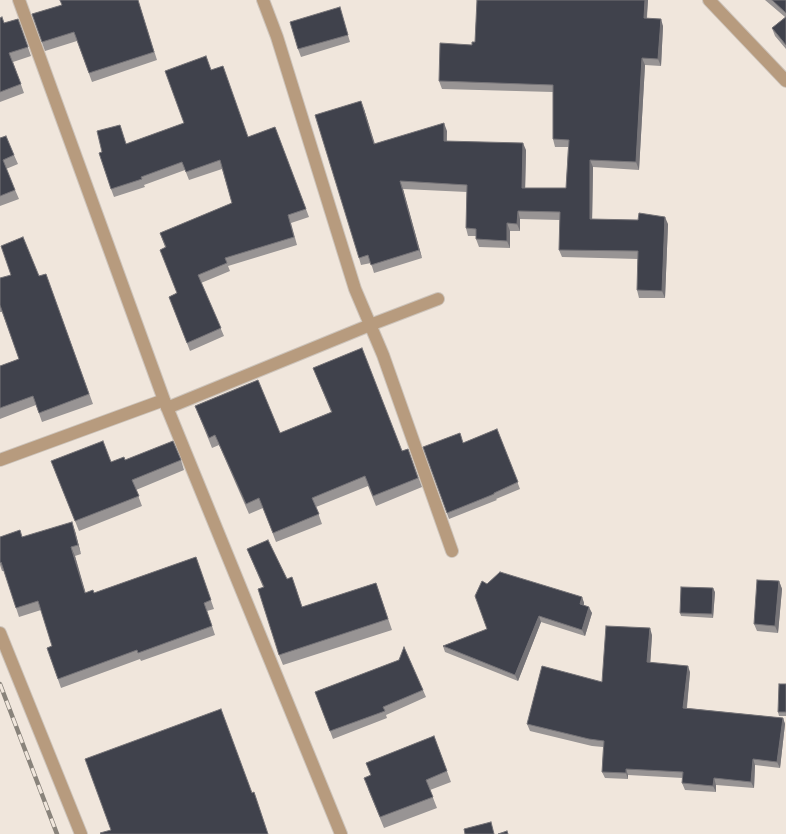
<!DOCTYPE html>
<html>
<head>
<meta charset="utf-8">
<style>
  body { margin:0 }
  canvas { display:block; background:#f0e6dc }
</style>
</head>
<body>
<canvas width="786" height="834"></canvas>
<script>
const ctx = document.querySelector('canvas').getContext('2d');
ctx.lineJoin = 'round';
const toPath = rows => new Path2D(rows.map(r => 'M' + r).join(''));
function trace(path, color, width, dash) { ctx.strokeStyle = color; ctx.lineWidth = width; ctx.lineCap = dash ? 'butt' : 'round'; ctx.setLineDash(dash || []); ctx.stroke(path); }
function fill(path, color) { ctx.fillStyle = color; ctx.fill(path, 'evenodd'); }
const minor = toPath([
  [263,0,277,37,355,289,383,355,452,551],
  [709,0,786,81],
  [164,400,341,834],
  [167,408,370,325,438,299],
  [0,460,164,400,19,0],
  [0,633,81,834]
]);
trace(minor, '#cdc4bb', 14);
trace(minor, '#b79b7e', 12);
const rail = toPath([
  [0,684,57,834]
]);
trace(rail, '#89837b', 4.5);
trace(rail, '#f0e6dc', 3, [9]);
fill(toPath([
  [60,0,138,0,157,60,92,82,77,41,45,51,32,14,62,5],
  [477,0,648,0,647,18,663,26,661,66,645,65,639,170,593,167,592,219,668,224,665,298,639,298,637,290,638,259,562,257,559,250,560,220,520,219,520,231,510,231,510,248,479,247,476,239,476,236,468,236,466,228,467,192,403,189,422,258,374,273,371,263,361,265,359,258,364,109,375,144,447,131,447,141,526,150,525,188,566,188,568,147,555,147,553,139,553,92,442,89,439,81,472,45,475,42],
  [765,0,786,0,786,49,775,36,772,28,785,17],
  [342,15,350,42,301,57,298,49],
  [0,18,4,23,18,19,31,56,13,62,24,93,0,102],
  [211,70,248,137,275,127,309,217,291,223,297,245,228,266,230,271,201,283,224,336,190,351,169,297,177,293,165,247,160,233,232,203,222,169,189,180,185,170,144,185,145,187,114,197,111,189,102,152,120,125,126,144,184,123],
  [0,138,14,155,18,164,6,169,19,199,0,206],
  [46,274,93,404,42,422,36,405,0,419,0,366,19,359,2,312,0,312,0,278,39,276],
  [313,368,402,451,408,449,422,487,376,506,368,486,316,507,322,524,276,542,263,508,249,514,219,445,212,448,195,406,280,433,331,412],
  [497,429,520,489,496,499,497,500,449,519,423,447,463,443],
  [125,460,181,460,184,470,136,490,142,506,79,531,55,471],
  [75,531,81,554,75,556,85,593,94,593,196,557,214,609,207,611,215,635,141,661,140,659,61,688,47,648,52,646,41,610,19,617,4,571,2,571,0,565,0,537,22,537],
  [247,549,287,579,296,588,302,607,376,583,392,630,283,665,279,655,263,587],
  [779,581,782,589,778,633,757,631,754,624],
  [487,584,582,597,584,603,584,605,592,613,585,636,541,622,518,681,445,652,443,646,487,629],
  [715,592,713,618,681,616,680,613],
  [652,635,650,662,690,672,687,708,783,718,785,724,780,768,755,765,754,788,716,785,716,792,685,790,682,783,683,778,628,775,628,779,605,778,602,772,603,747,592,746,530,731,527,724,602,682],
  [399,660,423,690,426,697,386,715,387,718,333,739,315,692],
  [786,684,786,716,779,716,778,712],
  [434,736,451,782,430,790,437,808,384,828,368,789,371,775,366,763]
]), '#989494');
fill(toPath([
  [645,0,648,0,646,25,644,18],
  [661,19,663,26,661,66,658,59],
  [642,58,645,65,639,170,636,162],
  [361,101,364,109,377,152,374,144],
  [444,123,447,131,446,149,444,141],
  [523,143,526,150,525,195,522,188],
  [590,160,593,167,592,227,590,219],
  [400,181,403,189,422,258,419,250],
  [518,211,520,219,520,231,517,224],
  [665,217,668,224,665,298,662,291],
  [507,223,510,231,510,248,507,241],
  [72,522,75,531,81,554,78,545],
  [71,547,75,556,88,601,85,593],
  [779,581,782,589,778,633,775,626],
  [713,588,715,592,713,618,712,614],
  [582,597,584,603,582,610,580,604],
  [589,607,592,613,585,636,582,630],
  [539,616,541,622,518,681,515,675],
  [650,628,652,635,650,668,647,662],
  [688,666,690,672,686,714,683,708],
  [783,718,785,724,780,768,777,762],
  [753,759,755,765,754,788,751,782],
  [626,769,628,775,628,779,626,773],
  [714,778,716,785,716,792,713,786]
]), '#757377');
const building = toPath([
  [60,0,138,0,154,52,89,73,74,32,42,42,32,14,62,5,60,0],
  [477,0,645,0,644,18,661,19,658,59,642,58,636,162,590,160,590,219,638,220,639,213,665,217,662,291,637,290,638,251,559,250,560,212,518,211,517,224,507,223,507,241,476,239,476,229,466,228,467,185,400,181,419,250,371,265,368,255,359,258,315,115,361,101,374,144,444,123,444,141,523,143,522,188,566,188,569,140,553,139,553,85,439,81,440,43,472,45,472,42,475,42,477,0],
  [772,0,786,0,786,13,772,0],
  [340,7,348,35,298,49,290,22,340,7],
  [2,17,4,23,18,19,28,47,9,53,21,84,0,92,0,18,2,17],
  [786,17,786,45,772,28,786,17],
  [206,56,211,70,223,66,248,137,275,127,306,209,288,215,294,237,225,258,227,263,198,275,221,328,187,343,169,297,177,293,160,250,166,247,160,233,232,203,220,160,186,172,182,162,141,177,142,179,111,189,99,153,102,152,97,131,120,125,126,144,184,123,165,71,206,56],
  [6,136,14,155,3,160,15,190,0,196,0,138,6,136],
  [23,237,39,276,46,274,89,394,39,413,33,396,0,408,0,366,19,359,0,305,0,278,11,275,1,246,23,237],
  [362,348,402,451,408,449,418,478,373,496,365,476,312,498,319,514,273,533,259,498,246,504,215,435,209,438,195,406,258,380,280,433,332,412,313,368,362,348],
  [497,429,518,482,494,493,494,494,447,513,423,447,460,433,463,443,497,429],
  [103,441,111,462,124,457,125,460,173,441,181,460,132,480,139,496,75,521,51,461,103,441],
  [72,522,78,545,71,547,85,593,93,590,94,593,196,557,211,600,204,603,212,626,138,653,137,650,58,679,47,648,52,646,38,601,16,608,1,562,0,563,0,537,20,530,22,537,72,522],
  [268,540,287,579,292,577,302,607,376,583,388,619,279,655,258,589,264,587,247,549,268,540],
  [500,572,582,597,580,604,589,607,582,630,539,616,515,675,443,646,487,629,475,596,482,581,487,584,500,572],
  [757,580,779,581,775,626,754,624,757,580],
  [681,587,713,588,712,614,680,613,681,587],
  [606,626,650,628,647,662,688,666,683,708,783,718,777,762,753,759,751,782,714,778,713,786,682,783,683,772,626,769,626,773,602,772,604,741,589,739,527,724,542,666,602,682,606,626],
  [404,647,423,690,383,707,385,711,330,731,315,692,399,660,404,647],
  [779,684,786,684,786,712,778,712,779,684],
  [221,709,252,793,254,792,268,834,101,834,100,833,111,830,85,759,221,709],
  [434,736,447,771,426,780,433,797,380,817,364,778,371,775,366,763,434,736],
  [491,822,494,834,465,834,464,829,491,822],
  [507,831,508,834,498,834,507,831]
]);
fill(building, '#40424c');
trace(building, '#757377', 1);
</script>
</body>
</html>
